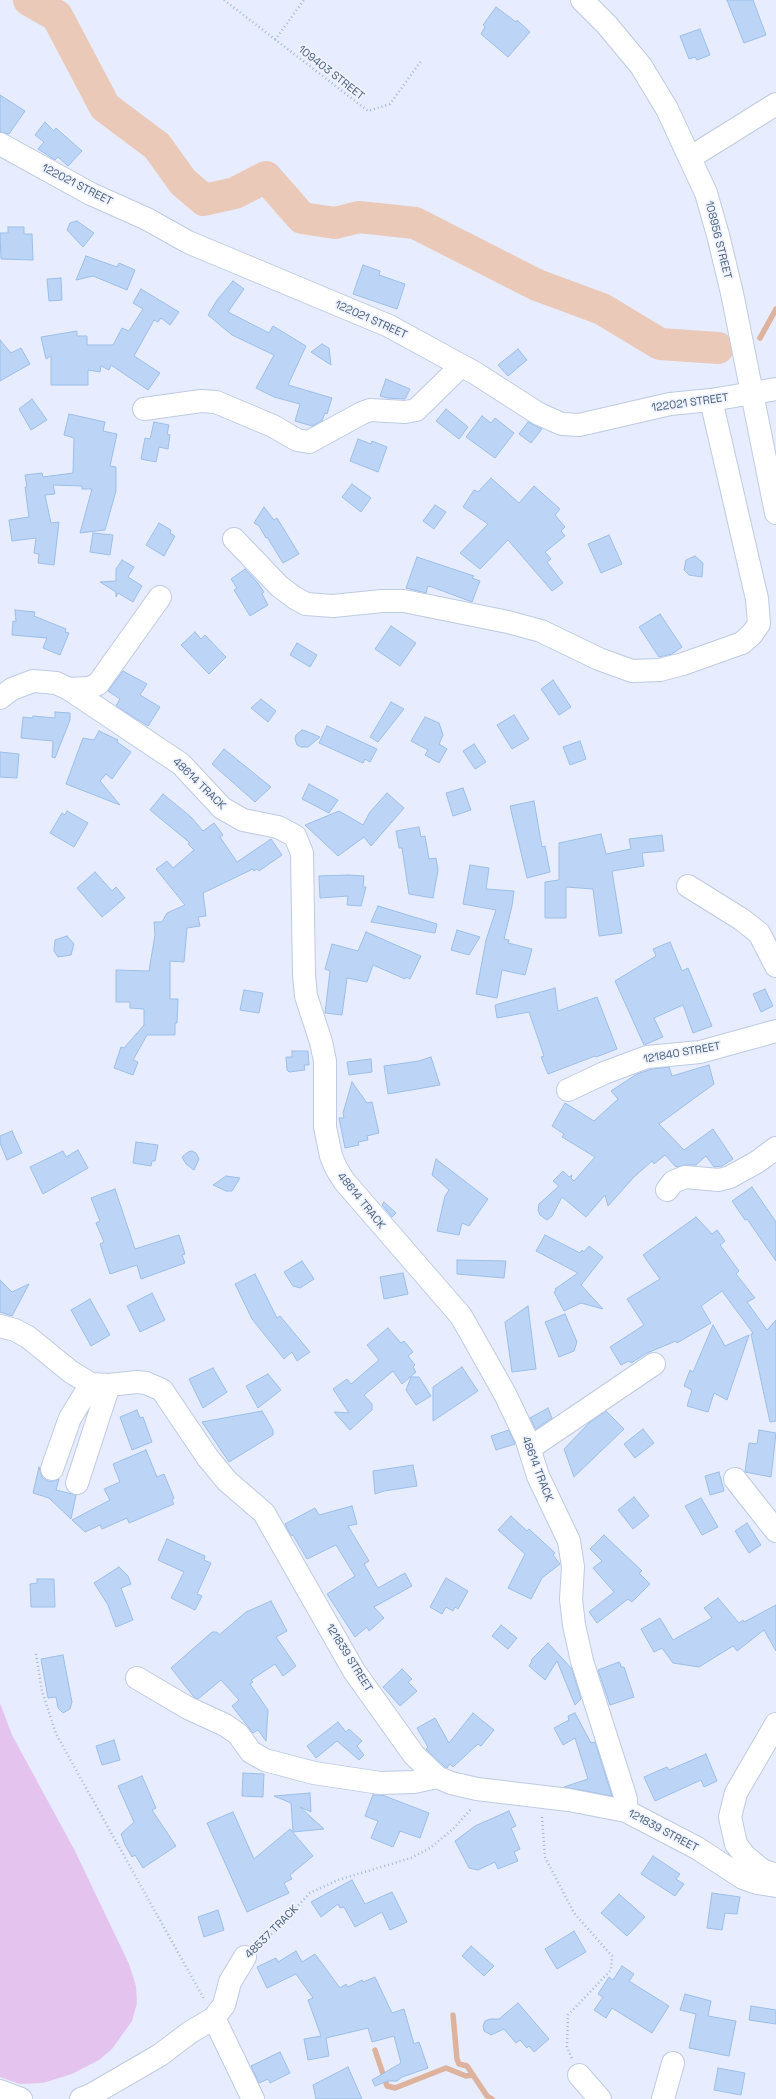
<!DOCTYPE html>
<html>
<head>
<meta charset="utf-8">
<style>
  body { margin:0 }
  canvas { display:block; background:#e7ecfe }
</style>
</head>
<body>
<canvas width="776" height="2099"></canvas>
<script>
const ctx = document.querySelector('canvas').getContext('2d');
ctx.lineJoin = 'round';
function fill(path, color) { ctx.fillStyle = color; ctx.fill(path, 'evenodd'); }
const toPath = rows => new Path2D(rows.map(r => 'M' + r).join(''));
function trace(path, color, width, dash) { ctx.strokeStyle = color; ctx.lineWidth = width; ctx.lineCap = dash ? 'butt' : 'round'; ctx.setLineDash(dash || []); ctx.stroke(path); }
function label(font, color, halo, rows, align = 'center') {
  ctx.font = font + ' "Space Grotesk",sans-serif'; ctx.lineWidth = 3.5; ctx.setLineDash([]); ctx.textBaseline = 'middle'; ctx.strokeStyle = halo; ctx.fillStyle = color; for (const [text, x, y, turn = 0] of rows) {
    ctx.save(); ctx.translate(x, y); ctx.rotate((+turn || 0) * Math.PI / 180); ctx.textAlign = isNaN(turn) ? turn : align; if (halo) ctx.strokeText(text, 0, 0); ctx.fillText(text, 0, 0); ctx.restore();
  }
}
fill(toPath([
  [0,1703,12,1735,75,1851,129,1964,136,1986,137,2003,132,2021,112,2049,99,2060,72,2074,43,2083,20,2084,0,2077]
]), '#e4c4ee');
trace(toPath([
  [760,338,776,309],
  [453,2015,457,2059,459,2064,467,2066,487,2096,492,2099],
  [375,2050,387,2086,395,2088,446,2068,466,2076,473,2075]
]), '#ddb39e', 5.5);
trace(toPath([
  [29,0,57,16,105,107,157,146,183,182,204,200,235,193,266,177,302,218,335,223,359,217,415,223,537,285,602,309,660,344,718,348]
]), '#eac9b9', 32);
const building = toPath([
  [727,0,753,0,766,35,744,43,727,0],
  [496,7,516,22,517,20,530,32,508,57,481,34,485,27,483,25,496,7],
  [700,29,710,55,697,60,695,57,689,59,680,36,700,29],
  [0,95,25,111,9,134,0,132,0,95],
  [45,122,54,131,56,128,82,151,68,166,58,157,55,160,38,149,44,142,35,135,45,122],
  [77,221,94,233,83,247,67,230,70,223,77,221],
  [8,227,24,227,24,234,32,234,33,260,1,259,0,233,8,233,8,227],
  [86,256,117,267,119,263,135,270,127,290,93,276,76,280,86,256],
  [363,265,380,271,379,275,405,284,397,309,353,294,363,265],
  [61,278,62,300,49,301,47,279,61,278],
  [233,281,244,289,228,312,269,333,273,326,306,346,288,385,332,398,327,414,325,413,322,421,312,426,295,421,300,404,274,397,256,388,274,355,232,335,208,315,217,300,233,281],
  [141,289,179,312,170,325,161,318,158,322,154,320,134,356,160,373,148,390,111,365,109,370,101,366,100,372,88,370,88,385,51,385,51,356,46,359,41,337,77,331,77,336,87,336,87,345,113,345,122,328,129,331,143,309,133,303,141,289],
  [0,340,11,353,21,348,30,364,0,381,0,340],
  [322,344,329,348,331,365,311,352,322,344],
  [518,349,527,360,508,376,498,365,518,349],
  [386,379,410,389,405,399,387,398,380,396,386,379],
  [32,399,47,420,31,430,19,409,32,399],
  [446,409,468,427,459,439,436,421,446,409],
  [69,414,105,422,103,431,117,434,110,466,116,467,116,491,105,530,80,533,92,489,82,489,82,486,53,485,55,494,45,495,51,523,59,522,54,565,38,563,39,554,34,553,36,538,12,541,9,520,29,517,25,487,27,487,25,475,42,473,43,477,73,473,74,438,64,435,69,414],
  [482,416,491,423,495,418,514,433,495,458,466,437,482,416],
  [154,422,169,425,167,434,170,435,168,449,159,447,156,462,141,459,145,438,150,439,154,422],
  [528,422,542,429,531,443,519,434,528,422],
  [358,439,371,444,372,441,387,447,378,472,350,461,358,439],
  [491,478,519,503,534,486,560,509,555,515,565,527,561,531,565,536,545,552,551,559,547,562,563,583,552,591,508,540,480,569,460,553,488,524,463,507,474,490,478,492,491,478],
  [352,484,371,498,361,512,342,497,352,484],
  [435,505,446,512,434,529,423,521,435,505],
  [264,507,274,520,277,518,299,554,283,563,267,537,266,538,259,526,254,523,264,507],
  [159,523,171,530,170,533,175,536,164,556,146,545,159,523],
  [93,533,113,535,110,555,90,552,93,533],
  [609,535,622,564,601,573,588,544,609,535],
  [695,556,703,563,702,577,689,575,684,570,686,560,695,556],
  [417,557,474,576,472,578,480,581,472,602,432,587,428,586,426,593,406,588,417,557],
  [122,560,134,567,128,577,142,586,133,602,118,593,116,597,116,592,100,582,116,581,116,569,122,560],
  [245,569,257,582,264,592,262,594,268,605,250,616,234,590,237,588,231,579,245,569],
  [15,610,35,612,34,616,66,629,65,632,69,633,60,655,43,648,47,638,12,635,13,621,16,622,15,610],
  [660,614,682,647,672,654,659,657,639,627,660,614],
  [391,626,416,643,400,666,375,649,391,626],
  [195,632,201,639,205,635,226,657,209,674,181,645,195,632],
  [297,643,317,655,310,667,290,655,297,643],
  [123,671,147,684,140,695,160,707,148,726,116,706,120,699,108,691,123,671],
  [553,680,571,707,559,715,541,689,553,680],
  [261,699,276,711,268,722,251,708,261,699],
  [391,702,404,709,378,742,370,737,391,702],
  [55,712,70,713,70,720,55,758,52,757,53,741,21,738,23,717,32,718,33,716,55,718,55,712],
  [514,715,529,739,512,749,497,725,514,715],
  [425,717,439,723,443,735,439,744,447,749,439,763,425,755,428,750,411,741,425,717],
  [327,726,377,749,370,762,365,759,363,763,319,743,327,726],
  [302,730,306,731,320,737,308,747,301,747,297,745,295,739,296,735,302,730],
  [99,731,118,740,117,742,131,752,112,779,106,774,100,781,120,805,66,784,83,738,94,740,99,731],
  [580,741,586,759,570,765,563,747,580,741],
  [474,744,486,762,475,769,463,751,474,744],
  [224,749,271,787,255,802,212,764,224,749],
  [0,752,19,754,17,778,0,777,0,752],
  [309,784,338,800,329,813,302,799,309,784],
  [463,788,471,810,453,816,446,793,463,788],
  [387,793,404,808,371,846,364,837,338,856,305,825,339,811,363,825,370,812,387,793],
  [163,794,191,817,203,831,214,823,223,835,220,837,237,862,271,839,282,855,259,871,257,869,254,871,253,869,203,893,206,916,198,917,200,926,187,928,184,962,170,961,170,999,178,999,177,1023,175,1023,175,1035,147,1035,133,1060,138,1062,133,1075,114,1068,121,1047,124,1048,144,1025,144,1009,130,1008,130,1002,116,1002,116,970,149,971,155,935,154,922,162,922,167,913,185,905,156,869,167,861,173,868,194,850,188,844,190,843,150,810,163,794],
  [534,801,542,847,545,846,550,872,527,878,510,806,534,801],
  [67,811,88,823,74,847,50,833,62,813,65,815,67,811],
  [419,827,421,837,425,836,429,859,436,858,438,870,433,898,409,894,402,848,399,848,396,831,419,827],
  [601,834,606,854,631,849,629,839,662,835,664,851,642,853,644,866,612,871,622,933,599,936,593,889,566,887,566,918,545,918,545,882,559,880,559,843,601,834],
  [470,865,489,868,486,889,514,891,512,906,504,939,509,940,508,943,532,949,525,975,502,970,497,998,476,994,486,940,496,910,463,904,470,865],
  [95,872,112,891,116,887,125,898,102,917,77,888,95,872],
  [348,875,364,876,363,887,366,887,361,906,347,905,348,896,320,898,319,876,348,875],
  [378,906,437,924,435,933,371,922,378,906],
  [457,930,480,937,469,955,451,950,457,930],
  [366,932,421,956,410,979,406,977,405,979,373,965,367,982,347,978,342,1015,325,1013,330,971,325,969,332,944,358,951,366,932],
  [67,936,74,944,71,955,58,957,54,951,55,940,67,936],
  [670,942,682,971,688,968,712,1026,693,1033,683,1005,654,1018,663,1037,644,1045,615,981,656,956,653,949,670,942],
  [555,988,558,1011,597,997,617,1049,596,1057,595,1056,548,1074,541,1057,544,1056,529,1012,497,1018,495,1005,555,988],
  [765,989,773,1006,761,1012,753,994,765,989],
  [244,990,263,993,259,1013,240,1010,244,990],
  [292,1051,308,1051,309,1065,304,1065,305,1070,289,1072,287,1070,286,1057,292,1057,292,1051],
  [431,1057,440,1085,388,1094,384,1066,419,1061,431,1057],
  [371,1059,372,1072,349,1075,347,1062,371,1059],
  [709,1065,714,1084,659,1124,684,1150,713,1129,733,1159,722,1166,714,1167,706,1156,696,1165,686,1165,676,1167,665,1155,654,1164,652,1161,634,1177,608,1206,605,1195,586,1217,562,1197,552,1216,547,1220,540,1215,538,1210,539,1204,559,1186,553,1181,563,1171,569,1177,572,1175,571,1178,574,1181,595,1157,562,1137,564,1134,552,1126,565,1103,594,1121,618,1099,611,1091,637,1074,652,1069,669,1067,672,1076,709,1065],
  [352,1082,367,1103,372,1102,379,1133,367,1136,368,1140,358,1142,359,1145,345,1148,339,1118,344,1118,343,1113,352,1082],
  [12,1131,22,1153,7,1160,0,1143,0,1136,12,1131],
  [136,1142,158,1145,155,1161,152,1161,151,1166,133,1163,136,1142],
  [78,1150,88,1168,43,1194,30,1167,63,1151,66,1157,78,1150],
  [192,1151,196,1153,199,1159,194,1170,186,1164,182,1157,188,1152,192,1151],
  [436,1159,488,1199,469,1226,462,1223,459,1235,437,1231,445,1196,449,1190,432,1175,436,1159],
  [226,1176,240,1178,232,1191,226,1191,213,1185,226,1176],
  [752,1187,776,1222,776,1261,747,1219,745,1220,732,1201,752,1187],
  [115,1189,135,1249,179,1235,185,1254,182,1255,185,1263,141,1279,137,1265,110,1274,100,1244,104,1242,96,1223,100,1221,91,1198,115,1189],
  [384,1202,396,1213,392,1217,382,1205,384,1202],
  [696,1217,712,1234,717,1230,725,1241,720,1245,739,1271,736,1274,755,1298,747,1302,767,1330,776,1320,776,1421,770,1422,751,1334,753,1333,722,1291,701,1306,711,1323,677,1343,676,1341,647,1353,631,1363,629,1361,621,1365,610,1347,644,1325,627,1299,660,1279,643,1255,696,1217],
  [545,1235,580,1253,582,1250,584,1252,589,1246,603,1257,581,1285,603,1309,581,1303,564,1311,554,1292,556,1291,555,1289,578,1273,536,1251,545,1235],
  [457,1260,506,1261,504,1278,457,1274,457,1260],
  [302,1261,314,1279,300,1288,293,1286,284,1272,302,1261],
  [403,1273,408,1294,384,1299,380,1277,403,1273],
  [255,1274,277,1318,280,1316,310,1352,297,1361,292,1352,284,1359,252,1319,235,1284,255,1274],
  [0,1280,12,1292,29,1284,12,1316,0,1312,0,1280],
  [152,1293,165,1320,140,1332,127,1306,152,1293],
  [90,1299,110,1335,91,1346,71,1310,90,1299],
  [528,1306,536,1369,512,1372,505,1322,528,1306],
  [565,1314,577,1342,574,1351,559,1357,545,1322,565,1314],
  [713,1325,725,1346,749,1335,727,1400,714,1393,708,1412,687,1406,692,1390,684,1386,690,1370,693,1372,713,1325],
  [388,1328,401,1343,404,1341,413,1352,408,1356,415,1365,413,1367,416,1372,402,1384,393,1371,364,1395,372,1404,372,1410,350,1430,334,1412,349,1413,333,1389,347,1379,351,1384,379,1360,367,1345,388,1328],
  [462,1367,478,1391,433,1421,433,1387,462,1367],
  [213,1368,227,1392,203,1408,189,1379,213,1368],
  [268,1374,281,1390,258,1408,246,1386,268,1374],
  [411,1377,419,1377,431,1396,416,1405,406,1390,411,1377],
  [548,1408,552,1418,536,1429,530,1418,548,1408],
  [137,1410,140,1418,143,1417,152,1442,132,1450,120,1417,137,1410],
  [262,1411,273,1430,273,1435,229,1462,202,1422,262,1411],
  [606,1411,624,1429,574,1477,564,1449,589,1423,606,1411],
  [643,1429,654,1443,635,1458,624,1444,643,1429],
  [509,1430,515,1444,496,1450,491,1436,509,1430],
  [759,1430,776,1433,771,1477,745,1472,749,1443,757,1444,759,1430],
  [146,1450,157,1477,164,1474,174,1498,172,1500,174,1504,129,1523,127,1518,102,1529,100,1525,85,1532,72,1520,110,1500,104,1489,120,1482,113,1464,146,1450],
  [413,1465,417,1486,384,1491,375,1494,373,1471,413,1465],
  [39,1467,42,1477,47,1481,54,1481,59,1479,56,1490,76,1495,71,1519,49,1498,33,1493,39,1467],
  [719,1472,724,1491,710,1495,705,1476,719,1472],
  [634,1497,649,1516,633,1529,618,1510,634,1497],
  [701,1498,718,1527,702,1535,685,1506,701,1498],
  [352,1506,357,1524,348,1526,369,1561,364,1564,378,1588,405,1573,412,1586,374,1607,384,1618,369,1631,367,1627,355,1637,327,1594,355,1576,336,1545,307,1559,293,1535,291,1536,285,1524,315,1508,319,1515,352,1506],
  [511,1516,527,1531,529,1529,555,1553,553,1555,560,1564,542,1578,531,1599,508,1588,525,1554,498,1530,511,1516],
  [747,1523,761,1545,749,1553,735,1531,747,1523],
  [604,1535,642,1571,639,1573,650,1584,632,1602,628,1599,597,1623,589,1612,614,1592,593,1568,602,1561,590,1549,604,1535],
  [167,1539,205,1556,204,1560,211,1563,197,1594,202,1596,195,1610,171,1598,184,1572,158,1560,167,1539],
  [119,1567,128,1576,131,1584,121,1588,133,1620,116,1627,108,1605,94,1583,119,1567],
  [446,1578,468,1591,458,1609,455,1607,453,1611,446,1607,442,1614,430,1607,446,1578],
  [37,1579,54,1579,55,1607,31,1607,30,1584,37,1583,37,1579],
  [718,1598,739,1623,743,1620,744,1622,776,1605,776,1651,764,1630,737,1651,733,1646,699,1667,673,1663,662,1648,654,1652,641,1629,660,1618,673,1640,712,1618,704,1608,718,1598],
  [271,1601,287,1631,276,1637,296,1666,283,1676,275,1664,251,1680,253,1682,250,1684,268,1710,266,1741,258,1730,253,1733,232,1706,239,1700,221,1680,198,1699,194,1697,171,1668,212,1632,217,1632,219,1635,246,1612,271,1601],
  [501,1625,517,1638,508,1649,492,1636,501,1625],
  [548,1643,572,1669,581,1699,575,1705,557,1661,545,1680,529,1666,532,1661,531,1660,548,1643],
  [63,1655,72,1702,70,1709,63,1713,58,1708,56,1697,48,1698,41,1659,63,1655],
  [619,1662,618,1663,620,1663,621,1667,624,1667,634,1697,610,1705,598,1670,619,1662],
  [402,1669,412,1679,408,1682,417,1691,400,1706,383,1687,402,1669],
  [473,1713,494,1730,481,1746,478,1744,453,1767,450,1764,447,1768,444,1766,426,1749,428,1747,417,1728,435,1718,449,1743,473,1713],
  [575,1713,591,1743,595,1742,612,1796,564,1787,588,1779,575,1738,563,1745,554,1728,569,1720,568,1716,575,1713],
  [338,1722,346,1732,349,1729,362,1741,357,1746,364,1755,359,1760,337,1741,316,1758,307,1746,338,1722],
  [114,1740,120,1760,102,1765,96,1746,114,1740],
  [706,1754,717,1781,704,1787,701,1780,655,1801,644,1777,667,1767,669,1770,706,1754],
  [243,1773,264,1774,263,1797,242,1796,243,1773],
  [142,1776,156,1808,152,1810,176,1846,143,1868,135,1855,132,1857,125,1845,121,1834,134,1822,118,1786,142,1776],
  [310,1793,311,1812,300,1807,324,1829,293,1832,291,1803,274,1796,310,1793],
  [373,1795,382,1795,429,1813,420,1838,400,1831,393,1847,371,1838,378,1821,365,1816,373,1795],
  [509,1811,516,1826,511,1828,520,1849,514,1852,518,1861,498,1869,495,1862,478,1870,469,1868,455,1841,475,1826,509,1811],
  [233,1812,254,1859,290,1829,313,1856,290,1875,292,1879,284,1883,289,1893,247,1912,207,1823,233,1812],
  [653,1856,680,1874,676,1879,684,1884,675,1896,641,1874,653,1856],
  [352,1880,365,1904,392,1892,407,1922,390,1930,382,1912,355,1927,344,1907,340,1908,338,1904,321,1917,311,1902,352,1880],
  [712,1893,740,1897,737,1914,725,1913,722,1930,707,1928,712,1893],
  [619,1894,645,1917,627,1936,601,1913,619,1894],
  [218,1910,224,1930,204,1937,198,1917,218,1910],
  [574,1931,586,1952,557,1969,545,1949,574,1931],
  [471,1946,494,1966,484,1976,462,1956,471,1946],
  [296,1951,302,1962,315,1954,340,1988,346,1984,348,1987,362,1980,363,1982,375,1977,392,2013,404,2009,414,2044,419,2042,428,2068,402,2077,397,2081,388,2081,375,2086,372,2080,401,2063,394,2036,372,2042,368,2028,326,2038,329,2056,308,2060,304,2039,321,2036,308,2000,313,1998,296,1974,267,1988,257,1967,276,1958,278,1962,296,1951],
  [622,1966,634,1974,629,1981,669,2006,652,2033,612,2008,606,2018,594,2010,603,1997,598,1994,609,1977,613,1980,622,1966],
  [685,1994,711,2001,708,2016,736,2021,729,2056,689,2048,696,2014,680,2010,685,1994],
  [518,2003,549,2039,534,2052,529,2046,527,2048,520,2040,516,2043,504,2029,491,2035,484,2031,483,2026,485,2021,490,2019,499,2019,518,2003],
  [751,2006,776,2010,776,2024,749,2020,751,2006],
  [280,2052,290,2073,270,2083,268,2079,259,2083,251,2066,280,2052],
  [348,2067,362,2099,316,2099,313,2085,348,2067],
  [718,2068,745,2073,741,2095,714,2090,718,2068]
]);
fill(building, '#bcd5f6');
trace(building, '#9bbeea', 1);
const minor = toPath([
  [582,0,607,25,641,66,667,109,706,193,718,235,732,293,776,513],
  [0,144,91,194,147,219,188,242,389,326,475,373,539,414,562,424,579,425,670,404,711,400,776,389],
  [691,157,776,104],
  [144,409,201,401,216,402,273,426,297,440,309,442,362,413,370,410,405,412,416,410,461,366],
  [234,539,279,586,295,598,306,604,333,606,382,601,404,601,508,622,541,631,599,659,632,671,660,670,683,664,742,643,752,634,759,624,757,599,711,400],
  [69,689,89,688,98,684,160,597],
  [0,698,12,689,33,681,56,683,69,689,181,764,222,808,243,820,278,827,295,836,302,853,304,975,306,996,321,1042,325,1061,325,1127,331,1156,336,1168,344,1181,461,1316,505,1394,526,1438,538,1476,569,1541,573,1567,571,1599,574,1625,582,1661,626,1799,626,1811],
  [688,886,741,919,759,933,776,966],
  [568,1090,604,1073,647,1057,700,1052,776,1031],
  [667,1190,673,1182,685,1177,719,1180,730,1177,757,1162,776,1148],
  [0,1326,15,1330,28,1337,71,1372,91,1384,109,1385,137,1382,146,1383,162,1390,208,1458,227,1481,264,1513,354,1671,414,1755,437,1777,451,1783,477,1789,569,1800,626,1811,697,1848,743,1878,757,1883,776,1886],
  [530,1448,654,1364],
  [52,1469,70,1418,91,1384],
  [735,1479,776,1531],
  [77,1483,109,1385],
  [137,1678,188,1708,225,1725,238,1734,251,1752,265,1760,314,1773,380,1783,414,1782,437,1777],
  [776,1724,736,1793,730,1817,736,1844,745,1856,762,1870,776,1875],
  [214,2018,253,2099],
  [579,2075,600,2099],
  [0,2091,21,2099],
  [81,2099,91,2095,160,2055,189,2033,214,2018,224,2005,230,1982,245,1957],
  [663,2099,673,2063]
]);
trace(minor, '#becbe2', 24);
trace(toPath([
  [224,0,368,111,390,104,421,61],
  [275,40,304,0],
  [36,1654,42,1691,56,1734,204,1999],
  [542,1817,545,1857,574,1913,612,1956,611,1970,568,2015,567,2047,572,2059],
  [260,1946,310,1893,338,1880,411,1858,430,1848,453,1829,472,1808]
]), '#9fb9dc', 2.5, [1, 3]);
trace(minor, '#fff', 22);
label('11px', '#48607b', '#f0f3ff', [
  ["109403 STREET",331,73,38],
  ["122021 STREET",77,185,27],
  ["108956 STREET",718,240,76],
  ["122021 STREET",371,320,24],
  ["122021 STREET",690,403,-8],
  ["48614 TRACK",199,784,44],
  ["121840 STREET",682,1053,-10],
  ["48614 TRACK",361,1201,51],
  ["48614 TRACK",537,1469,69],
  ["121839 STREET",349,1658,58],
  ["121839 STREET",663,1831,28],
  ["48537 TRACK",272,1932,-45]
]);
</script>
</body>
</html>
